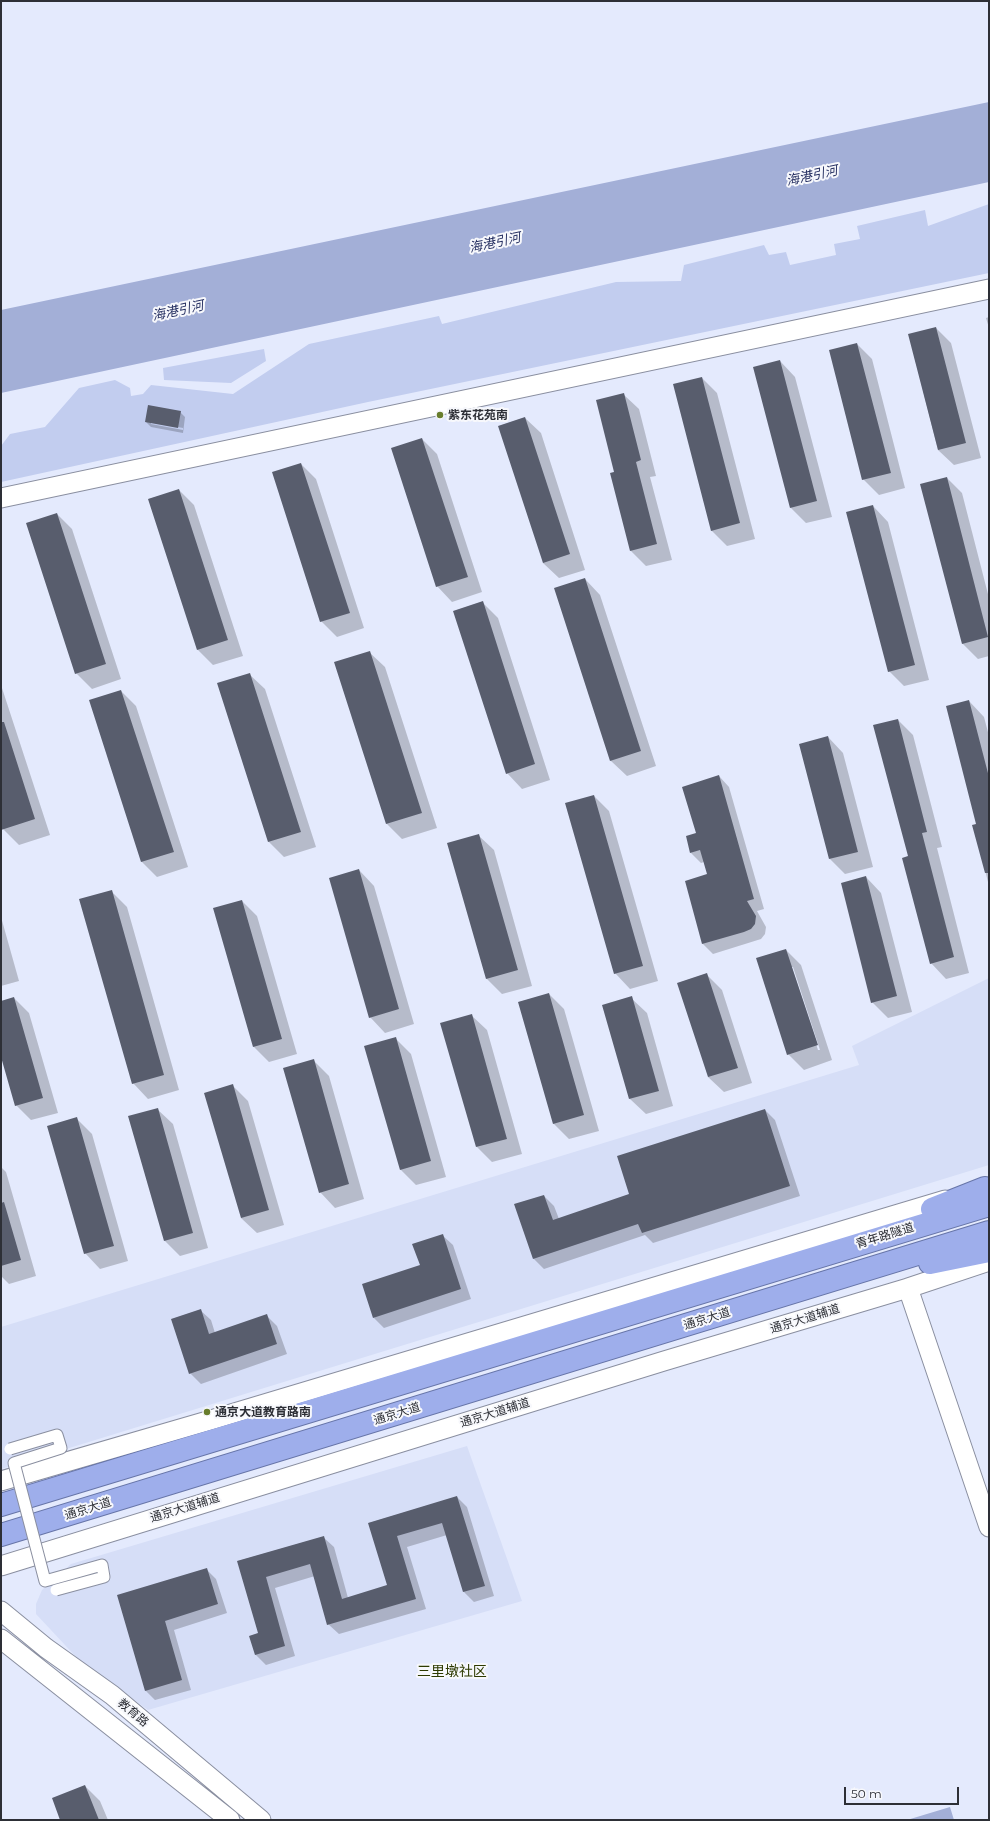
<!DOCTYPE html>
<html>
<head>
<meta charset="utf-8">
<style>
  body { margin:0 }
  #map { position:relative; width:990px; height:1821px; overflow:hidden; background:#e4eafd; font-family:Montserrat,sans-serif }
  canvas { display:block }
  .frame { position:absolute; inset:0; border:2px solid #2d2f36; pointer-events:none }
  .scale { position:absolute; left:844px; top:1787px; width:115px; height:18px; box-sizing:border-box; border:2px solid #2d2f36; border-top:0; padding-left:5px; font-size:12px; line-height:14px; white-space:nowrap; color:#2d2f36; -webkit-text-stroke:3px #f7f8fc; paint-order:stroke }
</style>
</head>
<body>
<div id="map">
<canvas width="990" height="1821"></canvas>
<div class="frame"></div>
<div class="scale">50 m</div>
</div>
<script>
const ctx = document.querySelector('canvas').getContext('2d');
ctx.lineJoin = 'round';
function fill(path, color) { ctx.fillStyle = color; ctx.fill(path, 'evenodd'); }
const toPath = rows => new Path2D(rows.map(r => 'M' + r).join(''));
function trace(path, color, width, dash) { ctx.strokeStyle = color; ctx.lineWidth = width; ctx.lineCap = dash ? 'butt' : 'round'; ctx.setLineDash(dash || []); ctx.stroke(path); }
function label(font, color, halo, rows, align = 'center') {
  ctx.font = font + ' Montserrat,"Noto Sans SC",sans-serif'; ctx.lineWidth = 4; ctx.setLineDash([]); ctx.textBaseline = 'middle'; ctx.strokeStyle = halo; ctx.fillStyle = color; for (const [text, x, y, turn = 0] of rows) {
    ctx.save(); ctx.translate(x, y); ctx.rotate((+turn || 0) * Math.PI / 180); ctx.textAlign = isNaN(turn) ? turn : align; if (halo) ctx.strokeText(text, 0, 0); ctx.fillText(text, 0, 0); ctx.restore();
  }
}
fill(toPath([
  [989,978,989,1165,1,1469,1,1327,859,1065,852,1046],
  [467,1446,522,1601,148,1710,79,1660,36,1614,36,1604,42,1590,71,1564]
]), '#d6def7');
fill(toPath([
  [989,204,989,273,368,402,1,482,1,446,10,434,45,427,79,388,115,380,130,388,131,396,143,394,151,385,233,394,309,344,439,316,442,324,616,282,681,281,684,265,764,245,769,255,786,252,790,265,836,255,834,244,860,239,857,226,925,210,928,226],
  [264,349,266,361,231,383,164,380,163,368]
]), '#c2cdef');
fill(toPath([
  [989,102,989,182,1,393,1,310],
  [950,1807,954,1820,907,1820]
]), '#a3afd7');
fill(toPath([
  [989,317,989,328,986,318],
  [936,328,951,343,981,458,954,465,938,450,909,335],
  [857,344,872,359,905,488,879,495,863,479],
  [780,361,795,377,832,517,806,523,791,508,754,368],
  [702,378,717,393,755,539,727,546,711,530],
  [623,394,639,409,656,476,650,477,672,560,646,566,631,551,611,473,616,472],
  [180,412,185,417,183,433,151,427,146,422],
  [151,422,183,428,183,430,151,424],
  [525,418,541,433,585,570,559,578,543,563],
  [422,439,437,454,482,592,452,602,437,586],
  [301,464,316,479,364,628,337,637,321,621],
  [947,478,962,493,989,598,989,656,978,659,963,644],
  [179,490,194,505,243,656,213,665,198,650,149,499],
  [873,506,888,522,929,680,904,686,889,671],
  [57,514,72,529,121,679,92,689,76,673],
  [585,579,600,595,656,766,627,776,611,761,556,589],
  [482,602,498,618,550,780,522,789,507,773],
  [369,652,385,667,437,828,402,839,387,824,335,663],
  [249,674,265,689,316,847,284,857,269,842,218,684],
  [1,685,50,835,19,845,3,829,1,822],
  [121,691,136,706,188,867,157,877,142,862],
  [969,701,984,717,989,736,989,886,974,826,977,825],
  [898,720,913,735,942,847,937,848,969,973,946,979,931,963,909,857],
  [828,737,843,753,873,867,845,874,830,859,801,745],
  [719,776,729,787,764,909,757,911,766,927,765,934,761,939,713,954,703,944,708,874,704,862,701,863,691,853],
  [594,796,609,811,658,981,630,989,615,973],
  [478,835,494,850,532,986,502,994,487,979,448,844],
  [359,870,374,886,414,1024,385,1033,370,1017],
  [866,877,881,893,912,1012,888,1018,872,1002],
  [111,891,127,907,179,1090,148,1099,133,1083],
  [242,901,257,916,297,1054,269,1062,254,1047],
  [1,917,19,981,1,986],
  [786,950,801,965,832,1060,804,1070,788,1054],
  [791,967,793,967,820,1050,818,1050],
  [706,974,722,990,752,1083,724,1092,708,1077],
  [549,994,564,1009,599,1131,569,1139,554,1124,519,1002],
  [14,998,29,1013,58,1113,31,1120,16,1105,1,1053,1,1002],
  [631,998,647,1013,673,1106,646,1114,630,1099],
  [471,1015,487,1030,522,1154,492,1162,477,1147,441,1024],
  [395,1038,411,1054,446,1177,416,1185,401,1170],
  [313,1060,329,1076,364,1199,335,1208,320,1192],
  [233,1086,248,1101,284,1225,257,1233,241,1218],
  [157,1109,173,1124,208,1248,180,1256,165,1241],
  [765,1110,775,1120,800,1196,653,1243,645,1235,544,1269,534,1259,544,1196,554,1206,559,1219,630,1195],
  [76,1118,92,1134,128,1261,100,1269,85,1253],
  [1,1167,6,1172,36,1276,9,1284,1,1276],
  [442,1235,453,1245,471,1299,384,1328,374,1318,421,1265],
  [200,1310,211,1320,215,1333,267,1316,277,1326,287,1354,201,1384,190,1373],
  [457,1497,467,1507,494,1596,474,1602,464,1592,447,1535,407,1547,426,1609,339,1634,328,1624,315,1576,275,1588,295,1656,266,1665,255,1654,259,1634,238,1561,323,1537,334,1547,348,1598,388,1586,369,1523],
  [206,1569,216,1579,227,1613,174,1630,191,1690,155,1700,146,1691,118,1596],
  [85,1786,100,1801,108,1820,61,1820]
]), '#0003');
fill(toPath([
  [936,327,966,443,938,450,908,334],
  [857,343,891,473,862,480,829,350],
  [780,360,817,501,790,508,753,367],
  [702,377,740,523,711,531,673,384],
  [624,393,641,460,636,462,657,544,630,551,610,473,614,472,596,400],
  [148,405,181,411,178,428,145,422],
  [525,417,570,554,543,563,498,426],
  [422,438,468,577,436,587,391,448],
  [301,463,350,613,320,622,272,472],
  [947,477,988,637,962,644,920,484],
  [179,489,228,640,197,650,148,499],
  [873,505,915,665,888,672,846,512],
  [57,513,106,664,75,674,26,523],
  [585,578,641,751,610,761,554,588],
  [483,601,535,764,506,774,453,611],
  [370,651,422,813,386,824,334,662],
  [250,673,301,832,268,842,217,683],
  [121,690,174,852,141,862,89,700],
  [969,700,989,777,989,873,985,873,972,825,976,824,946,706],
  [898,719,927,832,922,833,954,957,930,964,902,858,908,856,873,725],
  [1,722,4,722,35,819,1,830],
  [828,736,858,852,829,859,799,744],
  [719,775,754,899,747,901,756,916,755,924,751,929,744,932,702,944,685,881,707,874,700,850,690,853,686,836,696,833,682,787],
  [594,795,643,966,614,974,565,803],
  [479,834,518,970,486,979,447,843],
  [359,869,399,1009,369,1018,329,878],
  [866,876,897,996,871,1003,841,883],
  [112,890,164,1075,132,1084,79,899],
  [242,900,282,1039,253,1047,213,908],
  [786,949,818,1045,787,1055,756,958],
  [707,973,738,1068,708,1077,677,983],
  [549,993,584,1115,553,1124,518,1002],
  [632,996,659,1091,629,1099,602,1005],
  [14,997,43,1098,15,1106,1,1057,1,1001],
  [472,1014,507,1139,476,1147,440,1023],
  [396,1037,431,1161,400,1170,364,1046],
  [314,1059,349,1184,319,1193,283,1068],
  [233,1084,269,1210,241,1218,204,1093],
  [158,1108,193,1233,164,1241,128,1116],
  [765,1109,790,1186,642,1233,638,1224,533,1259,514,1204,544,1195,553,1220,629,1194,617,1156],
  [77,1117,114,1246,84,1254,47,1126],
  [4,1202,21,1260,1,1266,1,1203],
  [443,1234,461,1289,373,1318,362,1284,420,1265,412,1244],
  [201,1309,209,1334,267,1314,277,1344,189,1374,171,1319],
  [457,1496,485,1586,463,1592,442,1523,397,1536,416,1599,327,1625,310,1564,266,1577,285,1646,255,1655,249,1636,258,1633,237,1561,324,1536,342,1599,387,1585,368,1523],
  [207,1568,218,1604,165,1621,182,1680,145,1691,117,1595],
  [85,1785,99,1820,60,1820,52,1798]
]), '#585d6d');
const tertiary = toPath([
  [1,498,989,289],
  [908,1288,989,1527],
  [1,1481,214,1419,945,1200],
  [1,1566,664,1361,908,1288,989,1261],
  [1,1611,46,1648,112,1695,261,1820],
  [1,1639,230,1820]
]);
const trunk = toPath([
  [932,1209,985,1188],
  [930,1263,989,1251],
  [1,1505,989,1205],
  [1,1535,989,1232]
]);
trace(tertiary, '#8a8fa0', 21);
trace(trunk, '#6775a8', 24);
trace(tertiary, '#fff', 19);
trace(trunk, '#9eaeeb', 22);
const pedestrianBridge = toPath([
  [10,1449,57,1435,61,1448,14,1463,45,1581,102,1565,104,1577,56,1590]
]);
trace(pedestrianBridge, '#8a8fa0', 13, []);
trace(pedestrianBridge, '#fff', 11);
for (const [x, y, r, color] of [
  [440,415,4,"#687d2d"],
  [207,1412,4,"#687d2d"]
]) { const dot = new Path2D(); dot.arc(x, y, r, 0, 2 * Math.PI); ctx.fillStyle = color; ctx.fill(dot); trace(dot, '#f7f8fc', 1.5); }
label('bold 12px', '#2d2f36', '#f7f8fc', [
  ["紫东花苑南",448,415],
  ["通京大道教育路南",215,1412]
], 'left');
label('12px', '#2d2f36', '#f7f8fc', [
  ["青年路隧道",885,1236,-17],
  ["通京大道",707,1319,-17],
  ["通京大道辅道",805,1319,-17],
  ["通京大道辅道",495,1413,-17],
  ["通京大道",397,1414,-17],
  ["通京大道辅道",185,1508,-17],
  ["通京大道",88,1509,-17],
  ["教育路",133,1713,40]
]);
label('italic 13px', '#252f61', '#f7f8fc', [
  ["海港引河",812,176,-12],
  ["海港引河",495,243,-12],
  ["海港引河",178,311,-12]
]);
label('14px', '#2d3a00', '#f7f8fc', [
  ["三里墩社区",452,1672]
]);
</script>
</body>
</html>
